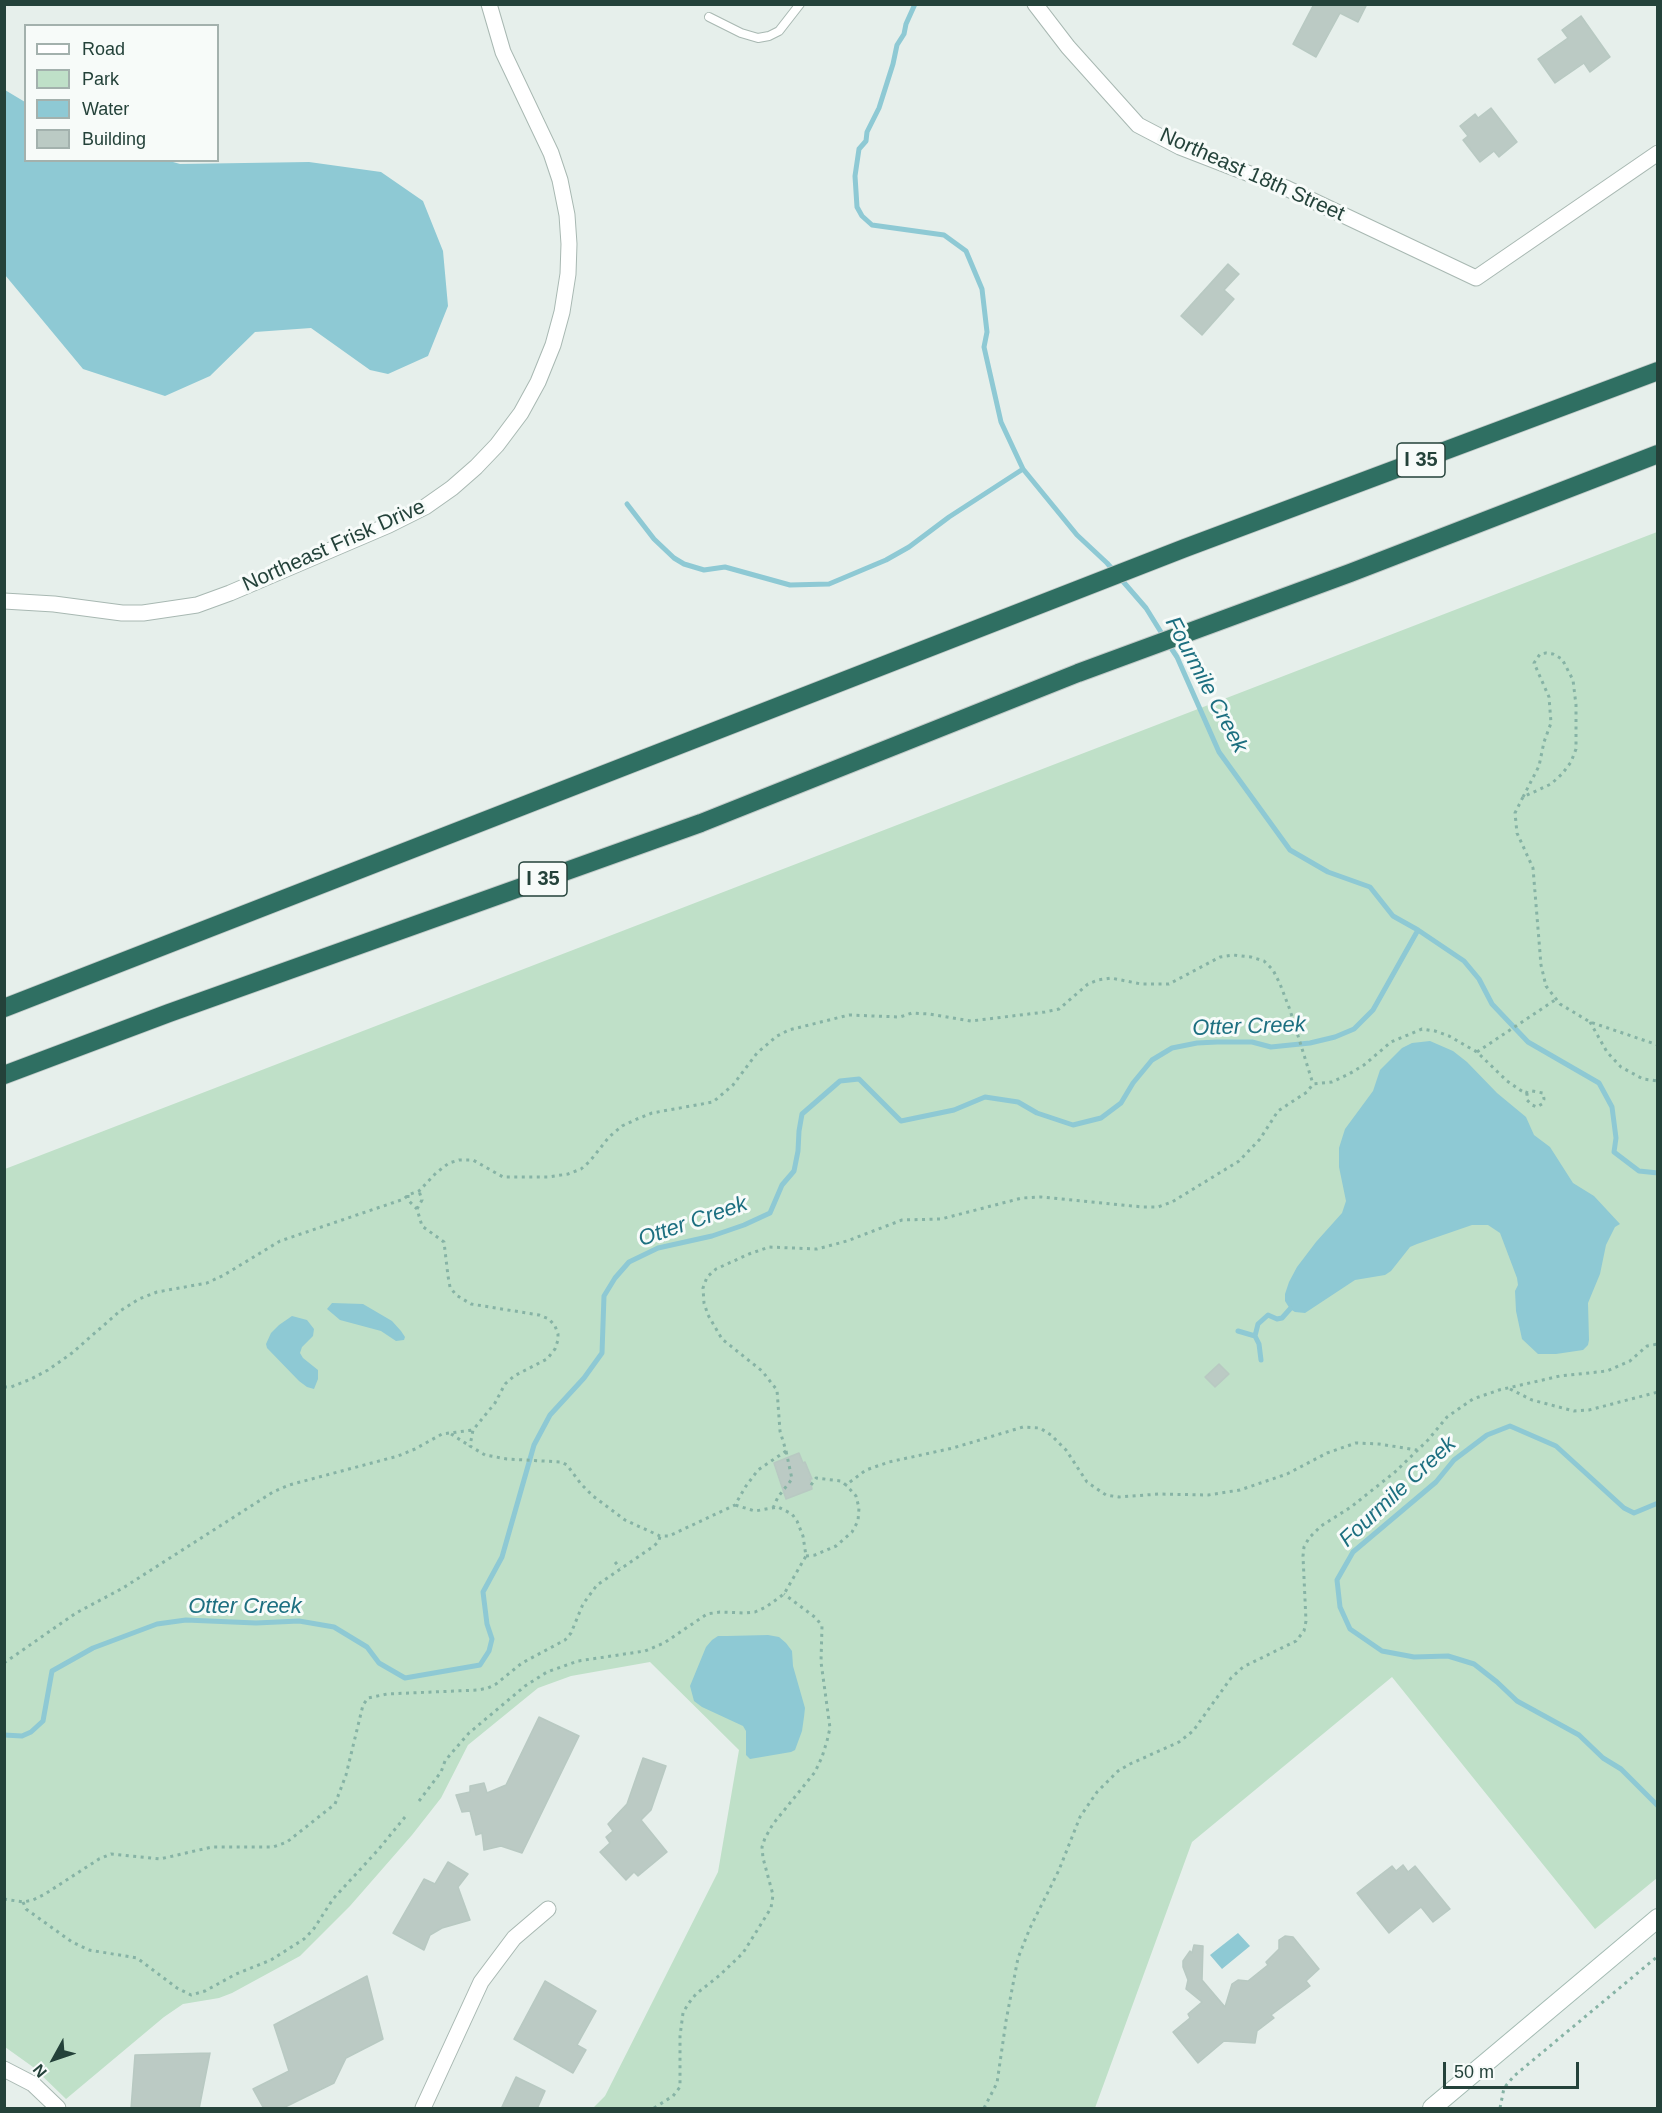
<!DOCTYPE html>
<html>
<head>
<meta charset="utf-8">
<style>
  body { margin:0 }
  #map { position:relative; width:1662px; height:2113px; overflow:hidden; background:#e6efeb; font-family:Arial,sans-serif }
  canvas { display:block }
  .frame { position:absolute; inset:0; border:6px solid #24423a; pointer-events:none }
  .legend { position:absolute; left:24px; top:24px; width:195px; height:138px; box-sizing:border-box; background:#f7fbf9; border:2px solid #a3b1ad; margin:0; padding:8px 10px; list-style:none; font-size:18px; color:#24423a }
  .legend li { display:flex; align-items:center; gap:12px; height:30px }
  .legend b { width:30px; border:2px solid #a3b1ad }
  .north { position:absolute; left:24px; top:2029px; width:60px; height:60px; -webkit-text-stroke:4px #f7fbf9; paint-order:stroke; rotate:230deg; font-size:16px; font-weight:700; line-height:24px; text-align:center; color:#24423a }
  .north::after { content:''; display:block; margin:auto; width:21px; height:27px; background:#24423a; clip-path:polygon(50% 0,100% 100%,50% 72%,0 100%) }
  .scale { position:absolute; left:1443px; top:2062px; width:136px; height:27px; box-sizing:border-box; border:3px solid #24423a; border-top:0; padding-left:8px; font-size:18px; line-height:21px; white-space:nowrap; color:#24423a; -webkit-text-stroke:4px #f7fbf9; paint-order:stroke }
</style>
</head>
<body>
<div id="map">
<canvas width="1662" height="2113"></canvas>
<div class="frame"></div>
<ul class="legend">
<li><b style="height:8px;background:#fff"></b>Road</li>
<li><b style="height:16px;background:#bfe0c8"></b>Park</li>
<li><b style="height:16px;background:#8ec9d4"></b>Water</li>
<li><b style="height:16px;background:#bbcac4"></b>Building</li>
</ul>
<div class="north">N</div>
<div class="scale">50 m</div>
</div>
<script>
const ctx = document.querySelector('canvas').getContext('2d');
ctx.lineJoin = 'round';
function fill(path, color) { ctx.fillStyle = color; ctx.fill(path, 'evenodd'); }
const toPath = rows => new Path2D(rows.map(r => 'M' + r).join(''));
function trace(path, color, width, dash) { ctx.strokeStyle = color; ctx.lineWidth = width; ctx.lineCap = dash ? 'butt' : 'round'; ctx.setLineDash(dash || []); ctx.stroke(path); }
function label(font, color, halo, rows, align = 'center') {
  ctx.font = font + ' Arial,sans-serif'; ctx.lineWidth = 6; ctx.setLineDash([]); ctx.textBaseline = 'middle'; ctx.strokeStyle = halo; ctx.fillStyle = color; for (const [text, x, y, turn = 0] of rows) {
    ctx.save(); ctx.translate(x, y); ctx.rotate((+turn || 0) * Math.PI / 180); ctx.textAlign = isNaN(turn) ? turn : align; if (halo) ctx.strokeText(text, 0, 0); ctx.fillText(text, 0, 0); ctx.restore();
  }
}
fill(toPath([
  [1657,532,1657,1878,1595,1929,1392,1677,1192,1842,1095,2108,593,2108,605,2096,718,1872,739,1750,650,1662,571,1676,538,1688,468,1745,441,1798,412,1835,350,1906,300,1956,232,1993,219,1998,183,2004,164,2017,66,2099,33,2067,5,2047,5,1169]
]), '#bfe0c8');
fill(toPath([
  [5,90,25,102,26,160,166,160,180,164,309,162,381,172,423,201,443,251,448,306,428,356,388,374,370,370,311,328,255,332,210,376,165,396,83,369,5,275],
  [1430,1041,1453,1051,1467,1062,1497,1093,1526,1117,1534,1135,1550,1147,1573,1183,1594,1196,1620,1224,1615,1227,1606,1245,1600,1274,1588,1303,1589,1340,1588,1345,1583,1350,1556,1354,1538,1354,1522,1339,1516,1311,1515,1291,1518,1285,1517,1278,1500,1233,1488,1225,1472,1225,1417,1244,1410,1247,1391,1271,1385,1275,1355,1280,1305,1313,1295,1312,1290,1309,1285,1301,1285,1294,1289,1282,1297,1267,1316,1242,1342,1213,1346,1201,1339,1167,1339,1148,1345,1129,1373,1091,1380,1070,1402,1048,1412,1043],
  [332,1303,363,1304,392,1321,401,1331,405,1337,404,1340,396,1341,381,1331,340,1320,327,1309],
  [292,1316,307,1320,314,1329,313,1336,302,1347,300,1353,303,1358,318,1370,318,1379,314,1389,307,1387,299,1381,267,1348,266,1344,271,1333,279,1325],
  [768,1635,779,1637,786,1643,792,1651,793,1666,805,1708,804,1717,802,1731,795,1750,791,1752,750,1759,746,1755,746,1731,743,1726,702,1707,694,1701,690,1686,706,1647,712,1640,718,1636,727,1636],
  [1238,1933,1250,1946,1222,1969,1210,1955]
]), '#8ec9d4');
trace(toPath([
  [915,4,906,24,904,34,897,45,893,64,879,108,867,132,866,141,859,149,855,176,857,207,862,216,872,225,944,235,966,251,982,289,987,332,984,347,1001,422,1023,469,1077,535,1107,563,1146,608,1164,637],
  [627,504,654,539,674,558,684,564,704,570,725,567,790,585,829,584,886,560,909,547,949,517,1023,469],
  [1169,645,1177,657,1219,752,1290,850,1328,872,1370,887,1393,916,1418,930,1464,961,1479,979,1492,1004,1528,1042,1599,1083,1612,1107,1616,1138,1614,1152,1639,1171,1658,1173],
  [1238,1331,1255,1336],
  [1261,1360,1259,1344,1255,1336,1258,1324,1268,1315,1277,1319,1282,1318,1290,1309],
  [1658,1503,1634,1513,1624,1508,1556,1446,1510,1426,1487,1435,1454,1460,1436,1482,1353,1552,1337,1580,1340,1607,1350,1629,1382,1651,1414,1657,1448,1656,1474,1664,1497,1682,1517,1701,1579,1735,1603,1758,1621,1769,1658,1806],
  [4,1735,22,1736,31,1732,43,1721,52,1671,93,1648,157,1624,186,1620,256,1623,299,1621,334,1627,367,1647,379,1663,405,1678,480,1665,489,1651,492,1639,487,1624,483,1592,502,1557,534,1445,550,1415,584,1378,602,1353,604,1296,615,1278,629,1262,658,1248,712,1236,744,1225,770,1213,782,1185,794,1171,798,1151,799,1131,802,1114,840,1081,859,1079,901,1121,954,1110,985,1097,1018,1102,1037,1113,1073,1125,1101,1118,1121,1103,1133,1083,1152,1060,1172,1048,1197,1043,1217,1042,1252,1042,1271,1047,1310,1043,1335,1037,1354,1029,1373,1010,1418,930]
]), '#8ec9d4', 5);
const building = toPath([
  [1314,4,1367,4,1358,22,1340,13,1316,57,1293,44,1314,4],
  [1581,16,1610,57,1590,72,1584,63,1555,83,1538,59,1568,38,1562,30,1581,16],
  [1491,108,1517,142,1499,157,1494,151,1480,162,1463,140,1468,136,1460,126,1475,114,1478,118,1491,108],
  [1228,264,1239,274,1224,290,1234,299,1202,335,1181,316,1228,264],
  [1219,1364,1229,1374,1215,1387,1205,1377,1219,1364],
  [799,1453,803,1463,805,1462,812,1479,810,1479,812,1489,786,1499,774,1463,799,1453],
  [539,1717,579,1736,522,1853,501,1846,484,1850,482,1833,476,1835,470,1811,462,1812,456,1795,470,1792,470,1786,484,1783,487,1793,506,1785,539,1717],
  [643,1758,666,1766,651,1810,641,1820,667,1852,638,1876,634,1872,626,1880,600,1852,610,1843,606,1837,613,1831,608,1824,627,1804,643,1758],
  [448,1862,468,1874,458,1887,470,1920,442,1928,430,1935,424,1950,393,1933,424,1879,435,1884,448,1862],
  [1403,1865,1408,1872,1415,1866,1450,1909,1433,1922,1421,1907,1389,1933,1357,1893,1392,1866,1396,1871,1403,1865],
  [1285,1936,1293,1937,1319,1969,1306,1981,1310,1986,1271,2015,1274,2018,1257,2031,1255,2043,1224,2041,1198,2063,1173,2032,1190,2018,1188,2014,1202,2002,1186,1989,1188,1980,1183,1967,1183,1961,1190,1951,1192,1953,1194,1945,1203,1946,1202,1980,1225,2007,1232,1984,1238,1980,1248,1981,1268,1965,1266,1962,1279,1949,1279,1940,1285,1936],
  [367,1976,383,2039,346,2058,334,2083,281,2109,264,2109,253,2089,289,2071,274,2025,367,1976],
  [545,1981,596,2011,577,2045,586,2050,573,2073,514,2039,545,1981],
  [210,2053,199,2109,131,2109,135,2055,210,2053],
  [516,2077,545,2091,537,2109,501,2109,516,2077]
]);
fill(building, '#bbcac4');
trace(building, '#b8c9c2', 1.5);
const lane = toPath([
  [709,17,741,33,758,38,769,36,779,31,800,4]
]);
const street = toPath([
  [1035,4,1068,47,1138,125,1180,147,1286,188,1476,278,1658,153],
  [4,601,54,604,122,613,143,613,197,605,230,593,389,525,425,507,452,488,476,467,497,445,521,413,538,382,553,345,562,312,568,274,569,244,567,215,560,180,551,153,503,52,489,4],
  [4,2069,33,2084,58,2108],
  [423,2108,481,1982,514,1938,548,1909]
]);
const secondary = toPath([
  [1432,2108,1658,1918]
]);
const highway = toPath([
  [4,1008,1185,548,1658,371],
  [4,1075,169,1013,701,823,1078,673,1350,573,1658,454]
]);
trace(lane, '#a8b8b2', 10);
trace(street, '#a8b8b2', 17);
trace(secondary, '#a4bbb3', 20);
trace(highway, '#c2cac8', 20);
trace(toPath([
  [1523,797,1539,766,1544,742,1551,723,1549,697,1534,663,1540,654,1546,653,1553,654,1562,659,1573,680,1576,705,1576,749,1571,762,1562,774,1551,784,1523,797,1515,813,1517,833,1533,868,1541,965,1546,986,1560,1004,1590,1022,1658,1045],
  [1590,1022,1607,1052,1621,1067,1643,1079,1658,1081],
  [1477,1052,1555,1000],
  [408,1195,408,1200,417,1209,422,1226,444,1242,448,1276,450,1287,456,1295,471,1304,539,1315,549,1319,555,1326,558,1334,558,1340,555,1349,547,1359,514,1376,505,1384,495,1403,473,1430,470,1446,485,1455,507,1459,561,1462,567,1465,581,1484,593,1496,625,1520,660,1536,669,1536,735,1505,746,1486,758,1470,786,1451,780,1431,777,1390,762,1371,722,1339,708,1315,704,1303,703,1288,707,1277,716,1269,749,1254,769,1247,817,1249,847,1241,902,1220,941,1219,1022,1198,1041,1197,1143,1207,1158,1207,1172,1202,1239,1161,1260,1139,1278,1111,1307,1092,1313,1084,1332,1082,1349,1074,1364,1065,1391,1042,1422,1029,1435,1031,1449,1036,1477,1052,1507,1081,1520,1090,1527,1094,1527,1100,1532,1105,1537,1107,1542,1104,1544,1099,1543,1093,1532,1091,1528,1093,1520,1090],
  [417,1209,422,1200,419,1191],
  [4,1387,11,1387,31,1379,48,1370,72,1353,120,1311,139,1299,157,1292,207,1283,224,1275,280,1241,404,1199,408,1195,419,1191,436,1173,449,1163,459,1160,473,1160,503,1177,548,1177,568,1174,581,1169,590,1161,609,1137,622,1126,637,1119,652,1113,713,1102,733,1085,757,1053,777,1036,789,1030,849,1015,900,1017,912,1013,929,1014,971,1021,1045,1012,1059,1009,1088,984,1098,980,1111,978,1141,984,1169,984,1220,957,1233,955,1251,957,1264,961,1273,970,1280,984,1290,1010,1313,1084],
  [1510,1389,1532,1400,1574,1411,1589,1410,1658,1392],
  [451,1434,470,1446],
  [811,1485,816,1478,841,1481,846,1485,866,1470,889,1462,953,1448,1023,1427,1040,1428,1051,1435,1066,1450,1087,1482,1106,1495,1119,1497,1159,1494,1208,1495,1240,1490,1287,1474,1327,1453,1356,1443,1379,1444,1417,1450],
  [773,1508,778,1497,792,1479,786,1451],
  [806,1556,815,1555,836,1546,852,1532,858,1521,859,1508,856,1496,846,1485],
  [615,1562,620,1568],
  [4,1663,76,1613,123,1588,273,1492,289,1485,398,1456,415,1449,442,1434,473,1430],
  [419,1801,441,1772,445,1761,455,1749,469,1733,525,1686,547,1672,578,1661,645,1651,664,1643,707,1614,720,1612,745,1613,755,1612,766,1607,784,1594,806,1556,803,1536,797,1521,792,1514,778,1507,755,1511,735,1505],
  [4,1899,23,1902,33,1900,45,1894,99,1859,111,1854,160,1859,212,1847,273,1847,287,1842,335,1804,346,1775,363,1705,368,1698,387,1694,478,1690,488,1688,496,1684,522,1663,565,1640,571,1633,583,1604,597,1585,654,1546,659,1541,660,1536],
  [23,1902,26,1909,72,1942,89,1950,137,1958,177,1988,191,1995,205,1991,236,1974,271,1960,304,1939,313,1930,333,1899,378,1850,405,1817],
  [654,2108,673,2096,680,2087,680,2036,683,2013,688,2004,696,1994,720,1975,743,1953,771,1908,773,1895,763,1858,762,1847,765,1838,773,1824,815,1772,822,1757,827,1741,830,1728,821,1662,822,1626,816,1618,784,1594],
  [984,2108,997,2083,1006,2021,1018,1958,1030,1928,1059,1870,1080,1817,1097,1792,1118,1771,1130,1764,1179,1742,1193,1731,1231,1678,1243,1667,1296,1641,1304,1631,1306,1621,1303,1556,1304,1547,1309,1538,1321,1526,1351,1507,1395,1472,1428,1440,1447,1417,1473,1399,1499,1390,1560,1376,1607,1371,1630,1361,1647,1346,1658,1344],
  [1500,2108,1504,2088,1514,2076,1658,1956]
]), '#86b3a5', 3, [3, 4.5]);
trace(lane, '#fff', 8);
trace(street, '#fff', 15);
trace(secondary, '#fff', 18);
trace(highway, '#2f6f62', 18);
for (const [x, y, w] of [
  [1421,460,48],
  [543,879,48]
]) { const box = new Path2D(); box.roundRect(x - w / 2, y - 17, w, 34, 4.5); ctx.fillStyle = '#f7fbf9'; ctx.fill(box); trace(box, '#24423a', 1.5); }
label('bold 20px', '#24423a', null, [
  ["I 35",1421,460],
  ["I 35",543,879]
]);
label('21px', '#24423a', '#f7fbf9', [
  ["Northeast 18th Street",1252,175,24],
  ["Northeast Frisk Drive",334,546,-24]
]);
label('italic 22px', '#1c6f80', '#f7fbf9', [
  ["Fourmile Creek",1206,685,62],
  ["Otter Creek",1249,1027,-2],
  ["Otter Creek",693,1222,-19],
  ["Fourmile Creek",1398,1492,-43],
  ["Otter Creek",245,1607]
]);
</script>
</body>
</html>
